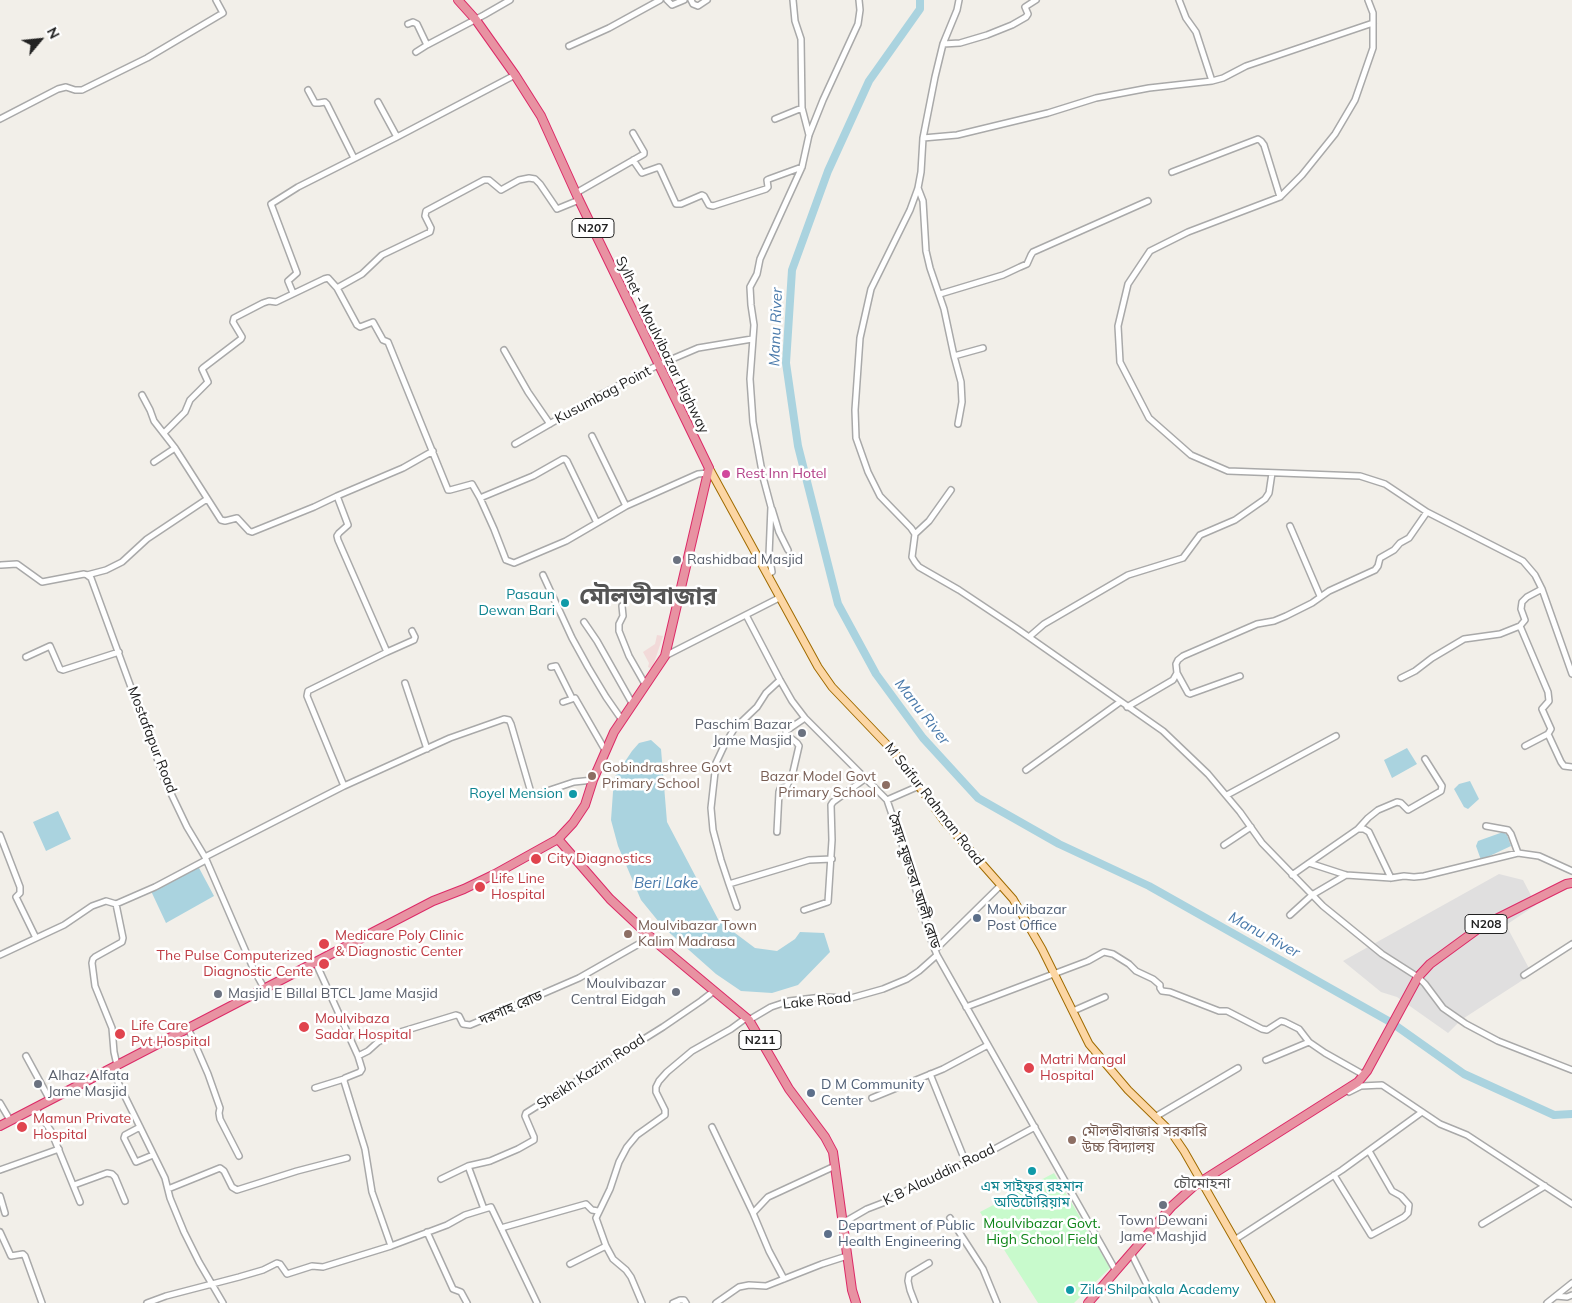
<!DOCTYPE html>
<html>
<head>
<meta charset="utf-8">
<style>
  body { margin:0 }
  #map { position:relative; width:1572px; height:1303px; overflow:hidden; background:#f2efe9; font-family:Mulish,sans-serif }
  canvas { display:block }
  .north { position:absolute; left:15px; top:15px; width:50px; height:50px; -webkit-text-stroke:4px #fff; paint-order:stroke; rotate:62deg; font-size:14px; font-weight:700; line-height:20px; text-align:center; color:#222 }
  .north::after { content:''; display:block; margin:auto; width:18px; height:22px; background:#222; clip-path:polygon(50% 0,100% 100%,50% 72%,0 100%) }
</style>
</head>
<body>
<div id="map">
<canvas width="1572" height="1303"></canvas>
<div class="north">N</div>
</div>
<script>
const ctx = document.querySelector('canvas').getContext('2d');
ctx.lineJoin = 'round';
function fill(path, color) { ctx.fillStyle = color; ctx.fill(path, 'evenodd'); }
const toPath = rows => new Path2D(rows.map(r => 'M' + r).join(''));
function trace(path, color, width, dash) { ctx.strokeStyle = color; ctx.lineWidth = width; ctx.lineCap = dash ? 'butt' : 'round'; ctx.setLineDash(dash || []); ctx.stroke(path); }
function label(font, color, halo, rows, align = 'center') {
  ctx.font = font + ' Mulish,"Noto Sans Bengali",sans-serif'; ctx.lineWidth = 5; ctx.setLineDash([]); ctx.textBaseline = 'middle'; ctx.strokeStyle = halo; ctx.fillStyle = color; for (const [text, x, y, turn = 0] of rows) {
    ctx.save(); ctx.translate(x, y); ctx.rotate((+turn || 0) * Math.PI / 180); ctx.textAlign = isNaN(turn) ? turn : align; if (halo) ctx.strokeText(text, 0, 0); ctx.fillText(text, 0, 0); ctx.restore();
  }
}
fill(toPath([
  [1499,874,1523,880,1536,905,1506,925,1532,974,1461,1020,1448,1033,1397,997,1381,992,1343,961]
]), '#e0dfdf');
fill(toPath([
  [657,635,663,636,652,669,648,667,649,663,643,652,655,644]
]), '#f2dad9');
fill(toPath([
  [1054,1173,1110,1268,1074,1303,1038,1303,980,1212]
]), '#c8facc');
fill(toPath([
  [651,740,661,749,667,822,719,921,755,948,777,951,795,939,800,932,824,933,830,952,798,985,772,993,741,991,716,974,663,927,641,900,618,846,611,820,614,778,632,751,639,743],
  [1407,748,1417,764,1392,778,1384,760],
  [1470,781,1479,799,1468,809,1464,807,1454,789,1459,784],
  [58,811,71,839,46,851,33,822],
  [1503,832,1507,835,1511,846,1481,860,1476,846,1478,841],
  [198,866,214,896,166,923,151,891]
]), '#aad3df');
trace(toPath([
  [920,0,920,9,869,81,828,171,792,270,786,363,798,446,838,604,876,674,923,738,978,798,1059,844,1149,886,1392,1023,1464,1074,1554,1115,1572,1114]
]), '#aad3df', 8);
const minor = toPath([
  [667,0,672,5,684,0],
  [691,0,693,4,698,6,707,0],
  [793,0,795,21,801,39,802,108,809,135],
  [959,0,957,10,943,44,935,77,923,138,921,172,918,188,910,210,871,289,860,338,855,410,856,438,868,472,880,496,911,528,915,534,912,557,915,562,919,567,959,590,1016,628,1163,731,1208,774,1240,812,1262,843,1323,906,1382,954,1418,977,1425,984,1443,1008,1466,1024,1498,1041,1572,1070],
  [1179,0,1186,18,1196,32,1212,81],
  [1368,0,1373,13,1373,48,1355,100,1335,134,1302,175,1280,197,1188,232,1150,251,1128,284,1118,326,1120,362,1149,418,1191,455,1228,471,1360,476,1385,484,1427,512,1523,561,1535,575,1542,589,1572,674],
  [408,24,413,22,417,24,427,45],
  [943,44,960,43,987,35,1012,25,1026,17,1028,14,1025,7,1036,0],
  [569,46,609,28,660,0],
  [416,52,427,45,484,15,510,0],
  [308,90,315,103,319,103,325,102,327,104,354,158],
  [378,102,397,137],
  [0,119,58,89,66,87,75,90,82,90,147,58,223,13,216,0],
  [775,119,802,108],
  [923,138,957,135,1048,113,1096,98,1149,88,1212,81,1223,78,1246,66,1373,23],
  [633,160,642,173,659,167,676,204,681,204,702,195,704,196,709,205,713,206,766,189,768,187,767,180,769,179,802,167],
  [1172,172,1258,139,1261,141,1264,145,1280,197],
  [918,188,923,201,926,251,930,268,944,309,954,356,961,382,962,402,958,424],
  [576,193,644,154,644,152,633,133],
  [337,288,357,325,360,327,373,322,383,340,388,342,448,490,450,490,472,484,480,498],
  [293,293,288,281,297,273,271,204,298,187,397,137,515,75],
  [940,294,1003,275,1020,267,1027,264,1031,255,1033,252,1148,201],
  [504,350,528,392,550,424],
  [954,356,983,348],
  [142,395,150,410,154,421,175,448,221,520,225,521,237,518,249,531,252,532,314,507,337,496],
  [164,433,185,412,190,400,208,382,202,369,203,368,241,339,242,337,233,322,234,318,263,303,269,301,276,302,324,279,328,278,337,288,362,274,382,255,430,232,431,228,425,216,426,211,484,180,489,180,501,190,519,180,529,178,535,179,540,184,557,209,579,200],
  [592,436,626,506],
  [515,444,598,396,658,365,698,348,752,339],
  [154,462,175,448],
  [772,509,779,532,788,550],
  [597,523,567,461,565,459,563,459,533,476,480,498,494,529,506,560,514,563,566,541,626,506,698,474,708,473],
  [1290,526,1320,596],
  [915,534,929,521,951,490],
  [1,565,17,564,42,582,84,574,87,575,106,570,122,562,147,539,207,499],
  [767,574,772,572,769,555,771,507,763,477,753,422,750,379,754,325,751,305,750,287,757,274,760,259,802,167,809,135,823,100,858,24,860,10,859,0],
  [87,575,91,578,166,783,187,827,205,857,253,968,264,988],
  [543,575,572,638,588,667,606,697,622,720],
  [622,606,623,616,619,624,619,631,629,656,645,684],
  [746,615,780,680,792,701,805,718,887,800,905,853,930,937,937,955,1116,1271],
  [584,622,597,641,632,703],
  [1520,626,1548,692,1549,701,1542,709,1551,729,1548,734,1525,746],
  [1029,637,1044,624,1128,575,1183,558,1200,535,1235,520,1265,499,1269,493,1272,473],
  [387,652,414,640,415,637,412,631],
  [665,656,779,598],
  [26,657,50,646,60,669,63,670,119,652],
  [551,667,556,666,572,698],
  [1177,673,1188,693,1190,694,1240,676],
  [1401,678,1415,671,1432,658,1464,639,1500,634,1520,626,1525,620,1521,609,1522,602,1527,597,1542,589],
  [780,680,766,693,757,707,734,729,724,746,716,763,711,808,713,830,721,860,729,884,809,860,832,859],
  [405,683,427,749],
  [563,702,575,698,605,750],
  [1127,707,1173,680,1177,673,1176,664,1178,660,1183,656,1257,624,1274,621,1286,616,1312,603,1329,591,1375,570,1378,566,1380,558,1394,550,1400,543,1409,538,1427,512],
  [1548,734,1561,762,1564,766,1572,767],
  [1026,770,1120,702],
  [344,786,307,696,308,691,387,652,338,540,337,536,339,533,348,525,337,496,403,468,433,451],
  [1227,795,1336,736],
  [887,800,919,786],
  [1486,826,1508,830,1511,834,1518,853],
  [1358,829,1368,818,1378,810,1397,802,1401,803,1408,810,1441,791,1442,786,1425,759],
  [777,832,779,792,780,789,787,786,793,772,799,746,797,743,786,734,786,731,805,718],
  [0,835,20,887,20,893,16,897,36,938],
  [1224,845,1251,827],
  [205,857,344,786,450,738,504,719,509,720,511,724,532,796,574,782,593,780],
  [1309,863,1358,829,1364,829,1369,832,1391,878],
  [1292,875,1309,863,1346,875,1391,878,1404,876,1414,877,1424,876,1518,853,1539,856,1572,871],
  [729,884,737,907],
  [116,904,123,938,122,942,95,957,93,959,92,963,95,986,112,1028,114,1052,117,1065],
  [804,910,828,902,832,840,831,805,833,802,866,778],
  [1290,915,1312,895,1346,875],
  [935,950,1000,886],
  [0,955,64,925,92,906,106,901,116,904,155,887,206,860],
  [315,961,358,1056,368,1051,378,1042,397,1033,456,1015,459,1016,463,1024,470,1025,482,1020,579,978,651,937],
  [1524,975,1572,944],
  [966,1007,1088,961,1104,952,1113,954,1129,964,1136,971,1153,979,1160,985,1160,988,1162,991,1170,992,1219,1011,1227,1011,1262,1029,1267,1030,1281,1021,1285,1022,1299,1029,1309,1042,1325,1053,1364,1075],
  [1073,1011,1105,997],
  [749,1020,771,1007,789,1001,822,997,851,998,883,989,907,979,919,971,937,955],
  [188,1028,208,1074,220,1108,219,1113,220,1119,239,1156],
  [26,1056,50,1100],
  [358,1056,362,1069,360,1072,345,1078,344,1081,365,1149,372,1192,391,1246],
  [1266,1060,1309,1042],
  [111,1068,165,1178,170,1198,184,1232,199,1262,223,1303],
  [930,1074,966,1163],
  [315,1088,344,1079],
  [1349,1092,1361,1086,1382,1085,1440,1124,1467,1135,1572,1204],
  [872,1098,943,1069,988,1045],
  [0,1103,10,1120],
  [35,1108,51,1131,80,1202],
  [1155,1117,1238,1068],
  [140,1127,125,1135,124,1138,136,1162,153,1155],
  [712,1127,753,1213],
  [468,1166,484,1209],
  [0,1170,59,1149],
  [1334,1175,1371,1235,1404,1217,1408,1213,1409,1205,1401,1196,1392,1191,1369,1151],
  [441,1179,468,1166,490,1161,518,1149,534,1140,534,1137,525,1116,526,1113,663,1027,701,1001,714,991],
  [74,1185,107,1173,112,1174,115,1177,125,1201],
  [168,1189,220,1168,224,1171,232,1187,237,1190,297,1171,347,1158],
  [0,1196,5,1213],
  [950,1218,983,1269,997,1303],
  [842,1220,848,1220,867,1209,893,1199,911,1188,989,1152,1035,1127],
  [1482,1224,1545,1186],
  [501,1228,586,1204,592,1210,598,1211],
  [0,1232,11,1256,23,1254,25,1256,42,1303],
  [427,1232,453,1289,461,1292,467,1303],
  [1236,1239,1342,1170,1422,1112],
  [1131,1253,1156,1303],
  [570,1264,606,1246],
  [784,1279,769,1251,753,1213,768,1197,835,1166],
  [1556,1296,1567,1297,1572,1295],
  [147,1303,166,1296,239,1277,263,1270,277,1263,280,1264,287,1274,312,1266,323,1267,391,1246,447,1225,465,1215,491,1207,537,1303],
  [642,1303,631,1277,626,1270,613,1259,606,1246,596,1218,610,1189,619,1162,627,1147,637,1135,665,1115,665,1110,656,1092,656,1087,659,1081,667,1072,692,1051,731,1029,746,1018],
  [673,1303,680,1300,684,1300,686,1303],
  [716,1303,739,1287,749,1285,766,1286,822,1264,847,1256],
  [915,1303,910,1290,908,1281,909,1275,929,1263],
  [1547,1303,1572,1283]
]);
const major = toPath([
  [709,468,818,667,832,687,894,752,945,822,1013,899,1042,949,1089,1044,1128,1090,1171,1132,1184,1151,1271,1303]
]);
const highway = toPath([
  [558,839,610,899,658,944,749,1020,789,1089,825,1137,833,1152,852,1290,856,1303],
  [0,1126,433,901,464,889,495,874,558,839,573,823,585,805,593,780,614,732,665,656,709,468,579,200,541,116,515,75,476,20,458,0],
  [1088,1303,1172,1206,1194,1186,1358,1082,1367,1071,1418,977,1430,964,1482,926,1566,884,1572,883]
]);
trace(minor, '#a9a9a9', 8);
trace(major, '#a06b00', 9);
trace(highway, '#dc2a67', 10);
trace(minor, '#fff', 5);
trace(major, '#fcd6a4', 7);
trace(highway, '#e892a2', 8);
for (const [x, y, r, color] of [
  [726,474,5,"#d1479c"],
  [677,560,5,"#6b7280"],
  [565,603,5,"#0f9aa8"],
  [802,733,5,"#6b7280"],
  [592,776,5,"#8d6e63"],
  [886,785,5,"#8d6e63"],
  [573,794,5,"#0f9aa8"],
  [536,859,6,"#e0444e"],
  [480,887,6,"#e0444e"],
  [977,918,5,"#5c6f8a"],
  [628,934,5,"#8d6e63"],
  [324,944,6,"#e0444e"],
  [324,964,6,"#e0444e"],
  [676,992,5,"#6b7280"],
  [218,994,5,"#6b7280"],
  [304,1027,6,"#e0444e"],
  [120,1034,6,"#e0444e"],
  [1029,1068,6,"#e0444e"],
  [38,1084,5,"#6b7280"],
  [811,1093,5,"#5c6f8a"],
  [22,1127,6,"#e0444e"],
  [1072,1140,5,"#8d6e63"],
  [1032,1171,5,"#0f9aa8"],
  [1163,1205,5,"#6b7280"],
  [828,1234,5,"#5c6f8a"],
  [1070,1290,5,"#0f9aa8"]
]) { const dot = new Path2D(); dot.arc(x, y, r, 0, 2 * Math.PI); ctx.fillStyle = color; ctx.fill(dot); trace(dot, '#fff', 2); }
for (const [x, y, w] of [
  [593,228,42],
  [1486,924,42],
  [760,1040,42]
]) { const box = new Path2D(); box.roundRect(x - w / 2, y - 9.5, w, 19, 4); ctx.fillStyle = '#fff'; ctx.fill(box); trace(box, '#222', 1); }
label('bold 12px', '#222', null, [
  ["N207",593,228],
  ["N208",1486,924],
  ["N211",760,1040]
]);
label('14px', '#222', '#fff', [
  ["Sylhet - Moulvibazar Highway",662,345,64],
  ["Kusumbag Point",603,395,-28],
  ["Mostafapur Road",152,740,69],
  ["M Saifur Rahman Road",934,804,52],
  ["সৈয়দ মুজতবা আলী রোড",914,881,72],
  ["Lake Road",817,1001,-6],
  ["দরগাহ রোড",511,1008,-23],
  ["Sheikh Kazim Road",591,1072,-33],
  ["K B Alauddin Road",939,1175,-26]
]);
label('14px', '#b23c85', '#fff', [
  ["Rest Inn Hotel",736,474]
], 'left');
label('14px', '#5b616d', '#fff', [
  ["Rashidbad Masjid",687,560],
  ["Paschim Bazar",792,725,"right"],
  ["Jame Masjid",792,741,"right"],
  ["Moulvibazar",666,984,"right"],
  ["Central Eidgah",666,1000,"right"],
  ["Masjid E Billal BTCL Jame Masjid",228,994],
  ["Alhaz Alfata",48,1076],
  ["Jame Masjid",48,1092],
  ["Town Dewani",1163,1221,"center"],
  ["Jame Mashjid",1163,1237,"center"]
], 'left');
label('14px', '#0d838f', '#fff', [
  ["Pasaun",555,595],
  ["Dewan Bari",555,611],
  ["Royel Mension",563,794],
  ["এম সাইফুর রহমান",1032,1187,"center"],
  ["অডিটোরিয়াম",1032,1203,"center"],
  ["Zila Shilpakala Academy",1080,1290,"left"]
], 'right');
label('14px', '#785e54', '#fff', [
  ["Gobindrashree Govt",602,768],
  ["Primary School",602,784],
  ["Bazar Model Govt",876,777,"right"],
  ["Primary School",876,793,"right"],
  ["Moulvibazar Town",638,926],
  ["Kalim Madrasa",638,942],
  ["মৌলভীবাজার সরকারি",1082,1132],
  ["উচ্চ বিদ্যালয়",1082,1148]
], 'left');
label('14px', '#be3a42', '#fff', [
  ["City Diagnostics",547,859],
  ["Life Line",491,879],
  ["Hospital",491,895],
  ["Medicare Poly Clinic",335,936],
  ["& Diagnostic Center",335,952],
  ["The Pulse Computerized",313,956,"right"],
  ["Diagnostic Cente",313,972,"right"],
  ["Moulvibaza",315,1019],
  ["Sadar Hospital",315,1035],
  ["Life Care",131,1026],
  ["Pvt Hospital",131,1042],
  ["Matri Mangal",1040,1060],
  ["Hospital",1040,1076],
  ["Mamun Private",33,1119],
  ["Hospital",33,1135]
], 'left');
label('14px', '#4e5e75', '#fff', [
  ["Moulvibazar",987,910],
  ["Post Office",987,926],
  ["D M Community",821,1085],
  ["Center",821,1101],
  ["Department of Public",838,1226],
  ["Health Engineering",838,1242]
], 'left');
label('14px', '#0c8416', '#fff', [
  ["Moulvibazar Govt.",1042,1224],
  ["High School Field",1042,1240]
]);
label('italic 15px', '#4a7aab', '#fff', [
  ["Manu River",776,327,-88],
  ["Manu River",922,712,52],
  ["Beri Lake",666,883],
  ["Manu River",1264,935,29]
]);
label('15px', '#555', '#fff', [
  ["চৌমোহনা",1202,1183]
]);
label('bold 24px', '#555', '#fff', [
  ["মৌলভীবাজার",648,597]
]);
</script>
</body>
</html>
